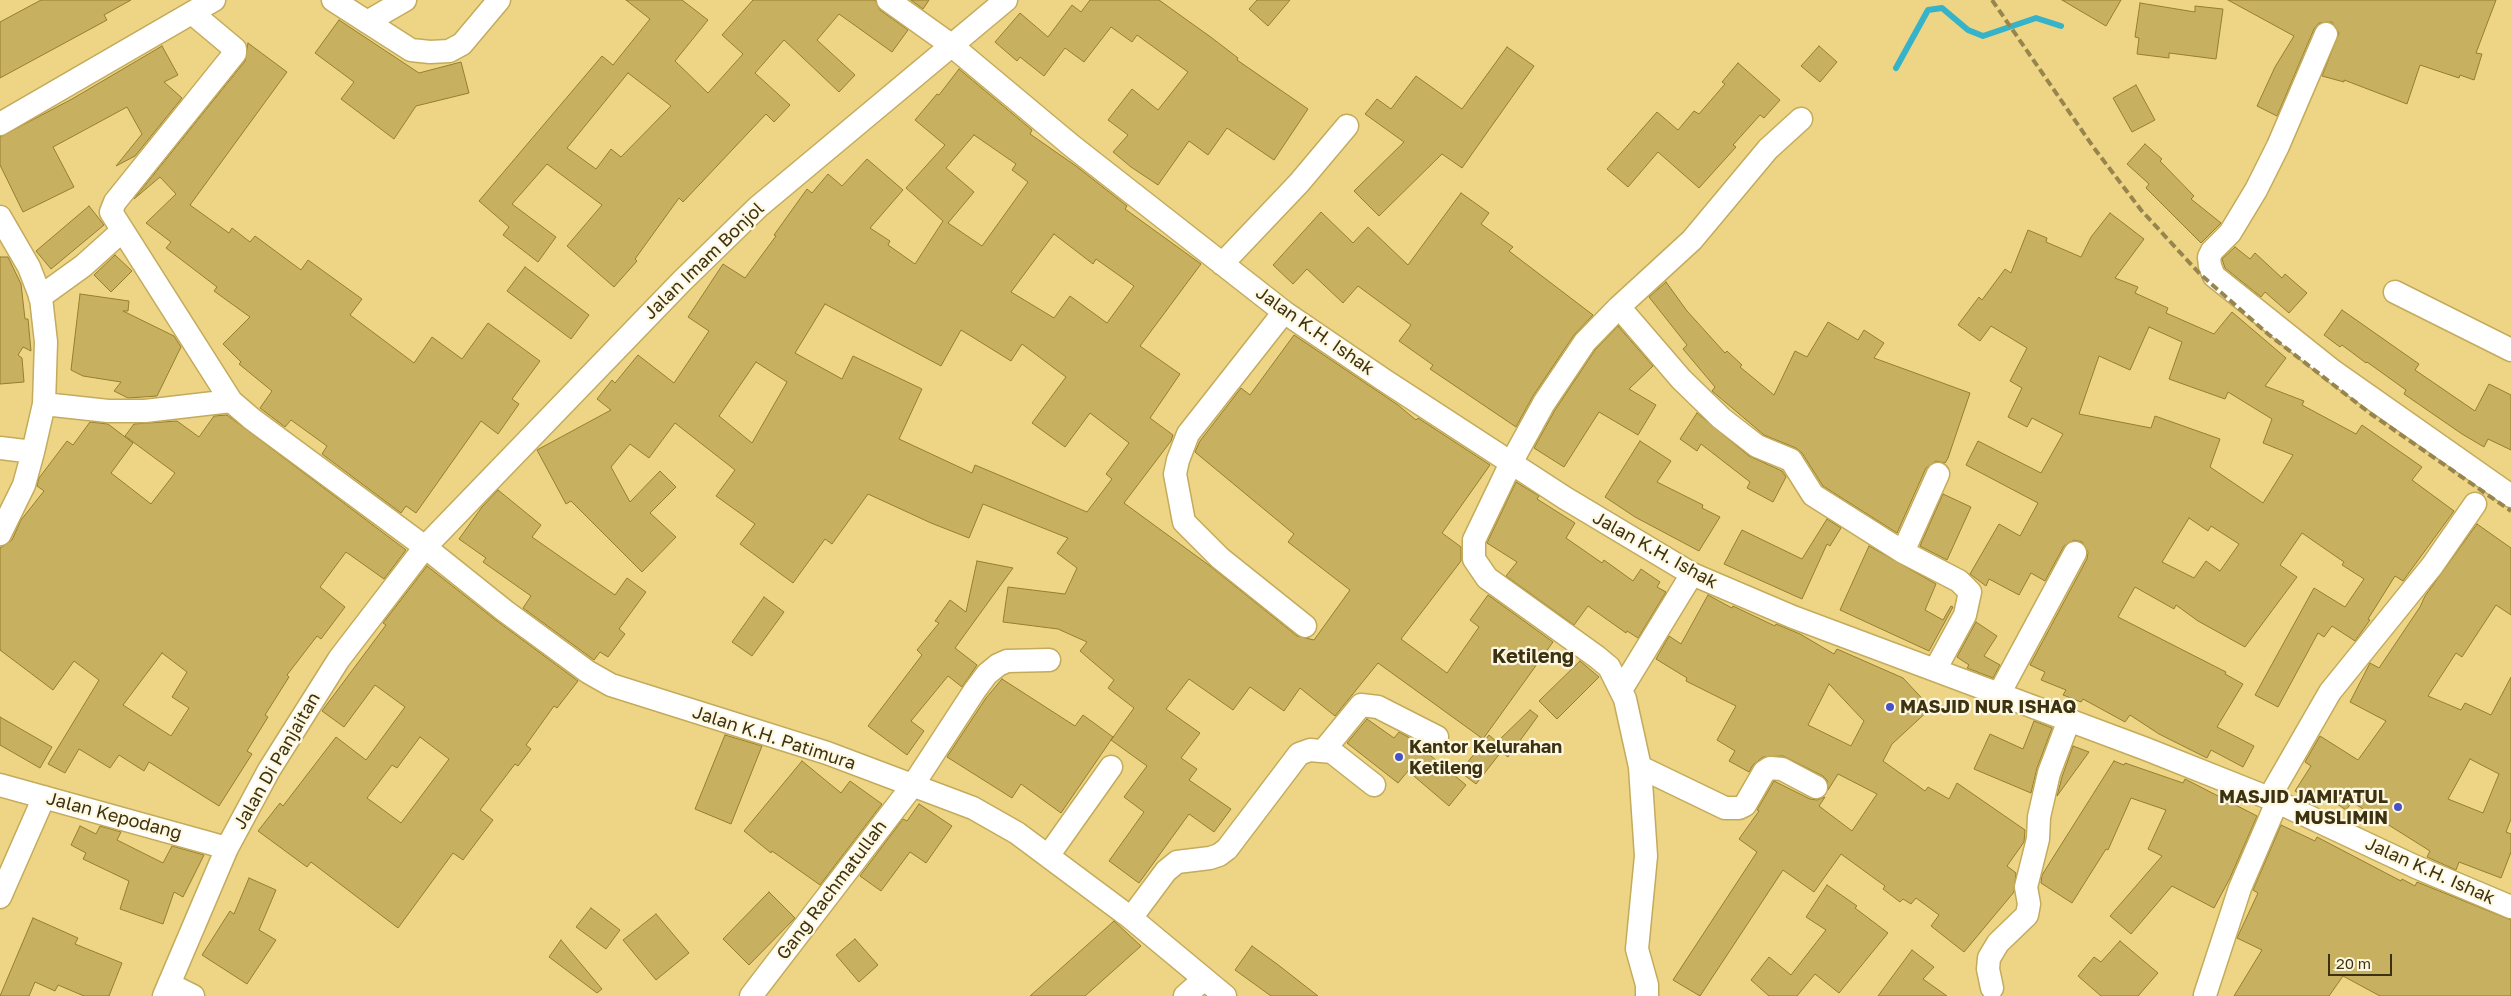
<!DOCTYPE html>
<html>
<head>
<meta charset="utf-8">
<style>
  body { margin:0 }
  #map { position:relative; width:2511px; height:996px; overflow:hidden; background:#eed586; font-family:"Golos Text",sans-serif }
  canvas { display:block }
  .scale { position:absolute; left:2328px; top:954px; width:64px; height:22px; box-sizing:border-box; border:2px solid #3c3211; border-top:0; padding-left:6px; font-size:15px; line-height:18px; white-space:nowrap; color:#3c3211; -webkit-text-stroke:4px #fff8e1; paint-order:stroke }
</style>
</head>
<body>
<div id="map">
<canvas width="2511" height="996"></canvas>
<div class="scale">20 m</div>
</div>
<script>
const ctx = document.querySelector('canvas').getContext('2d');
ctx.lineJoin = 'round';
const toPath = rows => new Path2D(rows.map(r => 'M' + r).join(''));
function trace(path, color, width, dash) { ctx.strokeStyle = color; ctx.lineWidth = width; ctx.lineCap = dash ? 'butt' : 'round'; ctx.setLineDash(dash || []); ctx.stroke(path); }
function fill(path, color) { ctx.fillStyle = color; ctx.fill(path, 'evenodd'); }
function label(font, color, halo, rows, align = 'center') {
  ctx.font = font + ' "Golos Text",sans-serif'; ctx.lineWidth = 4.5; ctx.setLineDash([]); ctx.textBaseline = 'middle'; ctx.strokeStyle = halo; ctx.fillStyle = color; for (const [text, x, y, turn = 0] of rows) {
    ctx.save(); ctx.translate(x, y); ctx.rotate((+turn || 0) * Math.PI / 180); ctx.textAlign = isNaN(turn) ? turn : align; if (halo) ctx.strokeText(text, 0, 0); ctx.fillText(text, 0, 0); ctx.restore();
  }
}
trace(toPath([
  [1896,68,1928,10,1942,8,1968,30,1983,36,2036,18,2061,26]
]), '#37b3c9', 6);
const building = toPath([
  [41,0,131,0,104,15,107,20,0,78,0,22,41,0],
  [626,0,682,0,708,20,675,61,708,93,743,54,722,35,753,0,875,0,880,10,908,30,892,52,839,14,817,40,855,75,839,92,784,40,755,73,790,105,774,122,766,114,683,202,679,198,635,259,637,261,614,287,567,246,602,205,547,164,512,204,556,237,538,262,503,235,509,227,479,201,602,56,613,65,650,19,626,0],
  [628,73,671,106,621,157,611,149,596,169,567,148,628,73],
  [911,0,929,0,923,9,911,0],
  [1090,0,1159,0,1212,38,1238,58,1237,60,1308,109,1274,160,1227,128,1208,155,1189,141,1158,185,1131,167,1113,152,1128,135,1108,120,1132,89,1158,110,1188,72,1137,35,1132,42,1111,27,1084,62,1065,48,1044,76,1020,57,1017,61,995,42,1020,13,1048,37,1072,5,1081,12,1090,0],
  [1257,0,1290,0,1268,26,1249,9,1257,0],
  [2062,0,2121,0,2106,26,2062,0],
  [2228,0,2496,0,2476,53,2482,54,2474,80,2460,75,2459,78,2420,65,2407,104,2344,80,2344,82,2322,76,2339,33,2332,22,2319,23,2314,29,2277,116,2257,106,2275,67,2294,36,2228,0],
  [2140,3,2195,12,2195,6,2223,9,2216,59,2169,53,2169,58,2137,54,2139,38,2135,37,2140,3],
  [339,20,419,73,461,62,469,93,416,106,394,139,341,99,354,82,315,53,339,20],
  [248,43,287,72,190,205,229,233,232,228,250,242,255,236,301,270,308,260,362,299,350,315,414,363,432,337,462,359,488,323,540,361,512,399,519,404,498,434,481,421,416,513,406,506,401,513,322,454,327,446,291,420,285,427,260,408,272,391,239,364,241,362,223,344,250,317,214,291,217,287,166,248,171,242,146,223,176,194,160,177,134,199,245,61,248,43],
  [162,46,178,75,164,82,182,98,135,156,116,166,142,134,127,107,53,147,74,187,23,212,0,165,0,137,72,99,162,46],
  [1819,46,1837,62,1820,82,1801,66,1819,46],
  [1507,47,1534,66,1462,168,1442,154,1379,216,1354,191,1404,142,1365,114,1377,99,1391,109,1416,76,1462,109,1507,47],
  [1738,63,1780,100,1764,118,1760,115,1733,145,1736,147,1699,188,1658,152,1628,187,1607,169,1657,112,1678,130,1694,111,1699,114,1725,84,1722,82,1738,63],
  [959,69,1032,130,1030,134,1076,166,1127,206,1125,209,1201,264,1140,346,1180,374,1150,418,1173,435,1171,441,1124,503,1210,566,1297,636,1314,640,1350,590,1288,542,1294,534,1195,452,1200,441,1241,388,1250,395,1294,335,1398,405,1416,420,1418,418,1490,465,1442,533,1461,547,1461,561,1401,639,1447,673,1479,627,1470,620,1488,595,1553,642,1483,739,1378,663,1335,716,1300,688,1284,711,1250,687,1233,710,1189,679,1166,709,1200,733,1181,758,1197,769,1189,780,1231,809,1214,832,1189,814,1139,883,1109,861,1144,812,1124,797,1147,766,1111,740,1134,708,1108,688,1114,680,1080,651,1087,642,1058,629,1003,622,1008,587,1065,594,1077,568,1057,553,1068,538,983,504,969,538,931,523,868,494,832,544,825,539,793,583,740,544,755,524,716,496,735,470,675,423,649,458,630,444,611,467,630,502,660,471,676,487,650,513,676,537,642,572,571,501,566,504,537,450,611,410,597,399,612,380,615,383,638,355,674,383,709,331,688,317,723,264,745,278,776,236,774,235,807,189,812,193,828,174,842,186,867,159,903,190,870,228,890,241,888,245,915,264,943,221,906,188,945,145,915,120,937,94,939,95,959,69],
  [974,135,1016,164,1012,170,1028,182,982,246,948,223,974,192,946,168,974,135],
  [1054,234,1093,264,1096,259,1134,286,1107,323,1070,296,1054,318,1011,292,1054,234],
  [825,304,941,366,961,330,1011,361,1022,344,1066,377,1032,423,1065,447,1090,413,1129,443,1106,474,1112,479,1087,512,975,465,972,473,899,439,922,389,853,356,842,379,795,353,825,304],
  [756,362,787,382,752,443,719,416,756,362],
  [2136,85,2155,120,2132,132,2113,98,2136,85],
  [2145,144,2162,159,2160,161,2194,196,2191,199,2221,223,2201,243,2146,188,2149,184,2127,164,2145,144],
  [1461,193,1489,213,1481,224,1513,247,1509,251,1593,315,1574,335,1533,396,1516,427,1430,369,1433,365,1399,341,1411,325,1358,286,1343,303,1307,269,1293,284,1273,265,1321,212,1353,243,1368,227,1408,265,1461,193],
  [89,206,104,225,51,269,36,251,89,206],
  [2110,213,2144,239,2115,278,2138,287,2135,293,2168,308,2166,313,2214,334,2232,312,2286,358,2265,386,2304,401,2302,405,2356,434,2362,425,2422,467,2412,480,2454,511,2403,581,2395,576,2368,619,2370,620,2355,641,2332,626,2324,637,2318,633,2278,707,2255,695,2314,588,2345,607,2364,579,2342,565,2344,562,2302,533,2280,565,2297,577,2245,647,2198,621,2176,605,2174,609,2135,587,2118,617,2226,672,2225,674,2243,684,2217,727,2254,746,2243,767,2211,750,2207,758,2159,734,2130,715,2125,722,2083,699,2081,702,2063,695,2066,690,2041,680,2045,672,2030,665,2087,559,2088,552,2082,542,2074,540,2064,546,2045,581,2031,573,2019,595,1989,579,1986,586,1970,574,1999,524,2020,536,2038,503,1966,465,1978,441,2041,473,2063,434,2032,418,2027,427,2008,417,2022,388,2010,381,2027,348,1991,326,1980,341,1958,325,1979,297,1982,300,2005,269,2011,273,2028,230,2047,238,2046,242,2081,257,2091,237,2110,213],
  [2149,327,2182,342,2169,379,2225,399,2228,392,2272,419,2263,443,2293,455,2263,503,2210,467,2220,439,2155,416,2151,428,2079,414,2099,356,2130,370,2149,327],
  [2189,518,2208,531,2211,526,2239,544,2220,571,2206,561,2194,578,2162,562,2189,518],
  [2235,247,2250,259,2255,253,2282,278,2285,274,2307,293,2289,313,2265,292,2261,297,2225,268,2222,259,2235,247],
  [115,255,132,271,111,292,94,275,115,255],
  [0,257,8,257,21,284,25,319,28,319,31,351,23,347,18,355,22,358,24,382,0,384,0,257],
  [525,267,589,315,571,339,507,291,525,267],
  [1666,282,1687,311,1725,353,1727,351,1742,365,1740,367,1774,395,1795,351,1807,357,1828,322,1858,340,1864,330,1884,343,1874,358,1970,393,1948,458,1945,463,1936,461,1926,468,1897,533,1823,486,1802,453,1796,448,1764,435,1712,391,1715,387,1683,349,1687,345,1649,297,1666,282],
  [80,294,129,301,128,311,123,311,174,336,181,347,157,396,128,398,114,391,121,382,83,376,71,370,80,294],
  [2342,310,2419,364,2415,370,2475,411,2489,384,2511,395,2511,450,2488,439,2484,447,2462,434,2404,394,2406,390,2367,362,2366,363,2342,345,2340,347,2324,335,2342,310],
  [1618,326,1653,366,1629,389,1656,405,1638,435,1599,412,1564,467,1534,448,1555,410,1595,350,1618,326],
  [1697,413,1749,456,1782,471,1786,477,1773,502,1747,488,1750,482,1701,444,1697,451,1680,439,1697,413],
  [227,415,406,550,384,579,346,552,320,587,345,607,321,639,317,636,287,675,289,677,265,715,268,717,247,751,252,754,219,806,149,762,144,771,119,755,110,768,79,749,65,773,48,764,99,680,74,661,53,690,0,650,0,548,12,540,21,520,44,491,37,486,39,478,67,441,73,445,90,422,108,424,133,443,111,473,151,504,175,473,125,436,134,424,177,421,199,437,214,416,227,415],
  [162,653,187,672,172,697,189,708,171,736,123,705,162,653],
  [1640,441,1671,461,1657,482,1703,505,1702,508,1720,517,1699,551,1635,517,1605,497,1640,441],
  [1516,482,1539,496,1537,499,1575,523,1566,538,1602,563,1604,560,1633,581,1641,569,1660,582,1657,587,1666,592,1638,638,1627,631,1626,633,1588,606,1574,625,1506,576,1517,562,1487,543,1516,482],
  [498,490,541,525,532,537,615,595,627,578,646,592,619,629,625,634,608,657,600,652,594,660,523,608,531,596,483,562,486,558,459,539,482,507,498,490],
  [1943,494,1971,507,1947,560,1920,546,1943,494],
  [1827,519,1841,528,1830,546,1827,544,1802,599,1724,564,1742,530,1802,559,1827,519],
  [2477,524,2511,548,2511,615,2496,605,2462,657,2456,653,2428,696,2461,710,2465,703,2491,715,2511,677,2511,819,2506,832,2511,834,2511,852,2501,878,2459,862,2456,870,2427,857,2430,851,2352,802,2346,810,2324,795,2318,805,2295,791,2311,766,2305,762,2320,736,2358,760,2386,721,2350,702,2370,663,2379,668,2420,607,2425,596,2477,524],
  [2470,759,2499,774,2483,813,2448,799,2470,759],
  [1869,546,1936,584,1925,610,1943,620,1951,606,1953,607,1929,651,1840,610,1869,546],
  [977,561,1013,568,955,648,977,665,962,687,948,676,911,721,924,731,907,755,868,726,922,655,917,650,939,623,935,621,950,600,966,612,977,561],
  [427,566,497,621,578,681,557,708,554,706,526,745,531,749,518,766,515,764,480,810,493,820,463,860,453,853,398,928,311,862,307,867,258,831,280,803,283,806,336,737,366,760,405,707,375,685,344,727,322,711,386,625,383,623,427,566],
  [420,737,449,759,401,823,367,798,392,765,397,768,420,737],
  [1708,595,1732,608,1733,606,1775,626,1776,624,1800,634,1834,654,1837,649,1903,678,1931,708,1892,744,1883,761,1925,791,1928,787,1949,799,1957,783,2025,830,2024,842,2007,866,2016,873,2014,892,1964,952,1931,926,1939,915,1916,898,1911,904,1903,899,1900,902,1883,889,1885,886,1841,854,1814,892,1783,870,1700,996,1673,980,1757,852,1739,839,1759,811,1757,810,1774,781,1810,799,1817,800,1825,797,1819,806,1852,831,1877,794,1838,774,1828,790,1827,780,1823,776,1783,756,1763,757,1753,765,1749,772,1729,761,1735,751,1717,740,1736,706,1686,681,1687,678,1656,659,1669,636,1681,644,1708,595],
  [1829,684,1864,721,1851,746,1808,725,1829,684],
  [764,597,784,612,752,656,732,642,764,597],
  [1976,622,1997,636,1984,656,2000,665,1993,678,1967,668,1969,665,1957,657,1976,622],
  [1580,661,1599,677,1557,719,1539,701,1580,661],
  [1002,679,1075,726,1083,715,1113,737,1061,813,1021,784,1012,798,947,757,986,698,1002,679],
  [1530,710,1538,716,1508,757,1501,752,1476,784,1460,772,1489,735,1497,742,1530,710],
  [0,717,52,747,40,768,0,745,0,717],
  [1367,719,1394,738,1399,732,1408,737,1466,785,1449,806,1408,771,1398,783,1347,743,1367,719],
  [2034,721,2052,728,2037,768,2031,793,1974,769,1990,734,2023,749,2034,721],
  [725,735,762,746,731,824,695,809,725,735],
  [2073,746,2089,752,2057,796,2062,777,2073,746],
  [802,761,841,793,850,781,882,804,820,885,772,851,771,853,744,831,802,761],
  [2114,761,2124,765,2125,763,2183,783,2185,779,2257,816,2230,878,2214,908,2172,886,2131,934,2110,916,2162,856,2148,849,2166,810,2131,798,2108,850,2106,849,2072,903,2041,883,2042,875,2114,761],
  [919,804,952,826,926,863,910,852,881,891,860,876,903,819,907,821,919,804],
  [2281,825,2315,841,2317,837,2401,881,2402,879,2415,886,2417,882,2511,920,2511,996,2380,996,2343,976,2329,996,2234,996,2262,950,2237,938,2258,893,2253,890,2281,825],
  [80,826,96,834,100,826,121,832,117,840,163,863,172,846,204,855,183,897,174,892,163,924,120,909,129,881,83,859,86,853,71,845,80,826],
  [249,878,276,890,259,930,276,940,247,984,202,955,230,911,234,914,249,878],
  [1827,885,1857,906,1855,908,1888,933,1839,993,1815,974,1797,996,1769,996,1751,980,1769,957,1791,975,1826,930,1806,917,1827,885],
  [769,892,795,918,749,965,723,939,769,892],
  [591,908,620,930,606,949,576,927,591,908],
  [656,914,689,953,656,980,623,940,656,914],
  [33,918,78,938,75,944,122,963,109,996,84,996,58,985,55,991,35,982,29,996,0,996,33,918],
  [1114,921,1141,946,1085,996,1030,996,1114,921],
  [855,939,878,965,859,982,836,955,855,939],
  [561,940,602,989,597,993,549,957,561,940],
  [2120,941,2158,973,2138,996,2101,996,2078,976,2094,957,2101,962,2120,941],
  [1252,946,1277,964,1318,996,1271,996,1235,970,1252,946],
  [1912,950,1934,967,1923,979,1947,996,1878,996,1912,950]
]);
fill(building, '#c8b061');
trace(building, '#957e2c', 1);
const minor = toPath([
  [333,0,411,50,430,52,449,51,462,44,499,0],
  [888,0,951,45,1072,146,1284,312,1384,380,1565,498,1692,574,1793,617,2146,749,2269,798,2416,867,2511,907],
  [192,13,235,49,235,53,115,202,111,212,231,401,252,419,425,547,505,611,588,672,611,685,827,753,973,808,1017,833,1131,918,1225,996],
  [367,22,405,0],
  [2326,34,2278,146,2256,190,2230,233,2212,251,2209,257,2210,266,2214,276,2333,371,2511,496],
  [0,124,214,0],
  [0,217,29,267,41,298,46,342,44,404,33,452,24,485,0,534],
  [1222,264,1299,183,1347,126],
  [2395,292,2511,350],
  [40,297,83,266,122,231],
  [1619,307,1681,379,1721,418,1757,446,1791,460,1813,495,1903,552,1959,581,1970,592,1965,615,1935,670],
  [1284,312,1188,434,1178,460,1175,474,1184,522,1220,558,1305,626],
  [44,404,108,411,145,411,231,401],
  [0,448,33,452],
  [1903,552,1938,474],
  [1621,690,1692,574],
  [1999,694,2075,553],
  [1324,750,1361,705,1378,707,1437,737],
  [1640,767,1725,808,1739,808,1745,805,1764,772,1770,768,1782,769,1816,787],
  [0,785,227,848],
  [2269,798,2330,692,2432,566,2475,504],
  [1048,856,1111,767],
  [0,897,44,797],
  [1131,918,1166,871,1177,862,1210,858,1219,855,1227,849,1299,754,1310,750,1332,752,1374,785],
  [169,984,193,996],
  [1992,988,1988,969,1989,958,1998,943,2027,915,2029,904,2026,887,2038,839,2039,817,2049,773,2069,720],
  [2205,995,2240,888,2277,802],
  [164,996,227,848,269,770,339,659,425,547,682,281,758,207,1006,0],
  [751,996,913,785,975,690,987,674,998,665,1007,661,1049,660],
  [1185,996,1204,979],
  [1647,996,1647,985,1637,949,1646,856,1640,767,1625,699,1609,667,1597,657,1487,578,1474,559,1474,540,1511,463,1544,403,1585,342,1619,307,1692,240,1768,149,1801,119]
]);
trace(minor, '#c4ab5c', 25);
trace(minor, '#fff', 22);
trace(toPath([
  [1992,0,2094,148,2141,210,2199,273,2268,334,2371,414,2511,511]
]), '#97854d', 4, [8, 4]);
for (const [x, y, r, color] of [
  [1890,707,5,"#4453c7"],
  [1399,757,5,"#4453c7"],
  [2398,807,5,"#4453c7"]
]) { const dot = new Path2D(); dot.arc(x, y, r, 0, 2 * Math.PI); ctx.fillStyle = color; ctx.fill(dot); trace(dot, '#fff8e1', 2); }
label('18px', '#3c3211', '#fff8e1', [
  ["Jalan Imam Bonjol",704,261,-44],
  ["Jalan K.H. Ishak",1315,331,35],
  ["Jalan K.H. Ishak",1655,550,29],
  ["Jalan K.H. Patimura",774,738,18],
  ["Jalan Di Panjaitan",277,761,-60],
  ["Jalan Kepodang",114,816,15],
  ["Jalan K.H. Ishak",2430,871,24],
  ["Gang Rachmatullah",832,890,-53]
]);
label('bold 18px', '#3c3211', '#fff8e1', [
  ["MASJID NUR ISHAQ",1900,707],
  ["Kantor Kelurahan",1409,747],
  ["Ketileng",1409,768],
  ["MASJID JAMI'ATUL",2388,797,"right"],
  ["MUSLIMIN",2388,818,"right"]
], 'left');
label('bold 20px', '#3c3211', '#fff8e1', [
  ["Ketileng",1533,657]
]);
</script>
</body>
</html>
